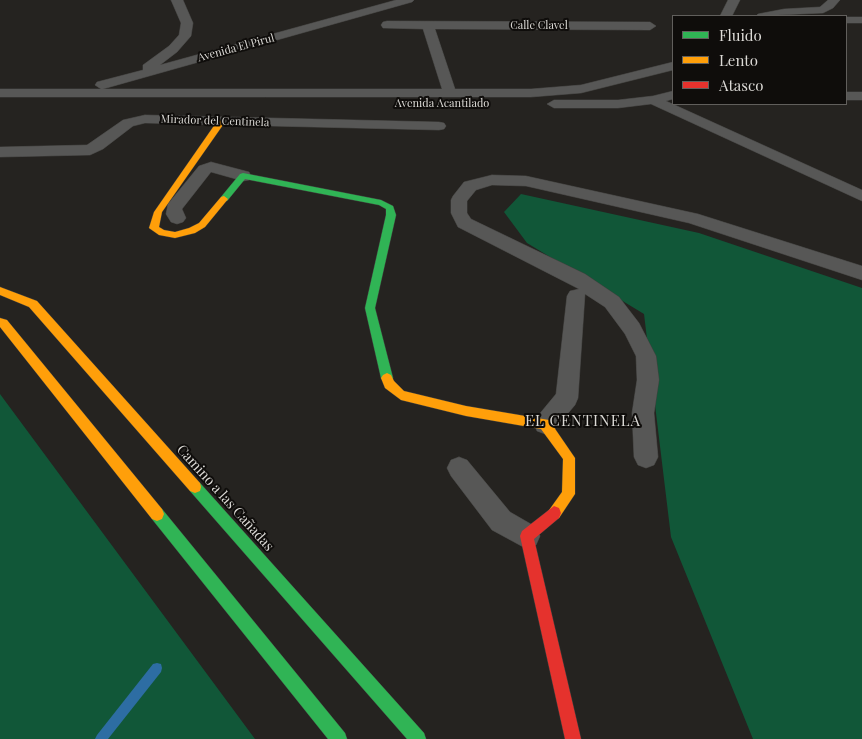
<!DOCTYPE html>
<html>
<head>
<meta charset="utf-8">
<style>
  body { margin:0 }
  #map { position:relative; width:862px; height:739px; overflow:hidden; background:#252320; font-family:"Playfair Display",serif }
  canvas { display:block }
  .legend { position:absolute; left:672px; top:15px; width:175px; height:90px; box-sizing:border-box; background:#0f0d0b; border:1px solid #615f5c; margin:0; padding:6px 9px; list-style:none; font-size:15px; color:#dcdad6 }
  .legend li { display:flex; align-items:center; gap:10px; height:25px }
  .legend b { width:25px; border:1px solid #615f5c }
</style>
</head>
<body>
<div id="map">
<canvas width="862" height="739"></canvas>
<ul class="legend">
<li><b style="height:6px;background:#30b455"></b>Fluido</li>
<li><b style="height:6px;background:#ff9f0a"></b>Lento</li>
<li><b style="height:6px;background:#e5322d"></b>Atasco</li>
</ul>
</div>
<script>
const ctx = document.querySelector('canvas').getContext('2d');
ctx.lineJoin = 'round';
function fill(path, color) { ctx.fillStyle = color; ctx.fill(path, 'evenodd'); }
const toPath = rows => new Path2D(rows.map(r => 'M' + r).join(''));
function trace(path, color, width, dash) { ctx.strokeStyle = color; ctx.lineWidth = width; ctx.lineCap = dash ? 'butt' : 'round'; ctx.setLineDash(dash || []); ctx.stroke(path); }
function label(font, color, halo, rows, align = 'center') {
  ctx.font = font + ' "Playfair Display",serif'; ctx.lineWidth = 4; ctx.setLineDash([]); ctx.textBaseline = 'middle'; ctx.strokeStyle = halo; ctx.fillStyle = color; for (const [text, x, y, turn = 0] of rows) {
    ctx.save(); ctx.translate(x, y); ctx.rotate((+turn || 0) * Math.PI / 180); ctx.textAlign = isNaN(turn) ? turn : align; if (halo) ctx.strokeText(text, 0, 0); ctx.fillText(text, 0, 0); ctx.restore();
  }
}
fill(toPath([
  [521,194,699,233,862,288,862,739,753,739,671,537,644,314,527,243,504,212],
  [0,394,255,739,0,739]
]), '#115738');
fill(toPath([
  [157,663,161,664,162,668,161,672,108,739,95,739,97,735,153,664,157,663]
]), '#2d6da3');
const street = toPath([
  [171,0,183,0,193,23,191,36,177,52,160,65,396,0,414,0,412,2,103,89,442,89,423,29,383,28,381,25,383,22,387,21,650,22,656,26,650,30,435,29,455,89,531,89,581,85,673,62,673,70,581,93,531,97,0,97,0,89,101,89,95,85,97,82,143,70,143,65,169,46,179,35,181,23,171,0],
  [728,0,740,0,732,16,720,16,728,0],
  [828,0,840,0,833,8,823,13,756,16,758,14,784,9,820,7,828,0],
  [846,17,862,17,862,23,846,23,846,17],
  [673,91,673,99,666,101,862,190,862,201,651,104,618,108,554,108,547,104,554,100,618,100,653,96,673,91],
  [846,92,862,92,862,100,846,100,846,92],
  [145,115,439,122,444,123,446,126,444,129,439,130,145,123,133,126,103,149,90,155,0,157,0,147,87,145,123,120,145,115],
  [211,162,249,172,251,176,249,180,243,181,211,172,182,209,186,218,183,222,177,224,171,222,166,214,168,204,199,166,211,162],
  [492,175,526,176,698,214,862,266,862,280,689,223,526,186,492,185,476,190,467,201,467,213,471,219,585,274,619,297,639,323,656,356,659,380,654,413,658,457,654,465,646,468,638,465,634,457,632,413,637,380,636,356,625,334,605,307,585,294,578,398,575,405,553,431,545,434,537,431,534,424,537,417,556,394,567,296,570,291,579,289,458,227,451,213,451,200,453,196,464,182,492,175],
  [459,457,467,460,510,512,536,527,540,536,536,545,527,549,492,530,451,476,447,468,451,460,459,457]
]);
const fast = toPath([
  [243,173,381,200,393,206,396,215,375,308,393,378,391,381,387,383,383,381,381,378,365,308,386,215,386,209,379,205,245,179,227,201,221,201,221,197,240,174,243,173],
  [195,481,200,483,424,733,426,739,407,739,190,491,189,487,190,483,195,481],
  [157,507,162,509,345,733,347,739,328,739,152,519,150,514,152,509,157,507]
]);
const slow = toPath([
  [218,120,225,122,162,212,159,227,164,230,175,232,189,228,199,223,221,197,224,196,228,199,205,227,195,233,175,238,159,235,149,228,154,212,218,120],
  [0,287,37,301,200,483,201,487,200,491,195,493,190,491,29,307,0,295,0,287],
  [0,318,7,320,162,509,164,514,162,519,157,521,152,519,0,327,0,318],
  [387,373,391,375,394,381,404,391,466,406,549,420,575,458,575,494,559,518,554,520,549,518,547,513,562,492,563,459,541,429,466,416,401,400,385,388,381,378,383,375,387,373]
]);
const jam = toPath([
  [554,506,559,508,561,513,559,518,534,539,581,739,565,739,520,536,522,531,554,506]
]);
trace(street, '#41403e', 1);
trace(fast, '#41403e', 1);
trace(slow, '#41403e', 1);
trace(jam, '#41403e', 1);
fill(street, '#575756');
fill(fast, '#30b455');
fill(slow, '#ff9f0a');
fill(jam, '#e5322d');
label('11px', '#dcdad6', '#0f0d0b', [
  ["Calle Clavel",539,26],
  ["Avenida El Pirul",236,48,-15],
  ["Avenida Acantilado",442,104],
  ["Mirador del Centinela",215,121,2]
]);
label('14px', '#dcdad6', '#0f0d0b', [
  ["Camino a las Cañadas",225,498,48]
]);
ctx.letterSpacing = '1px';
label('15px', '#dcdad6', '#0f0d0b', [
  ["EL CENTINELA",583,421]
]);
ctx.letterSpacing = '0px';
</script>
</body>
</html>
